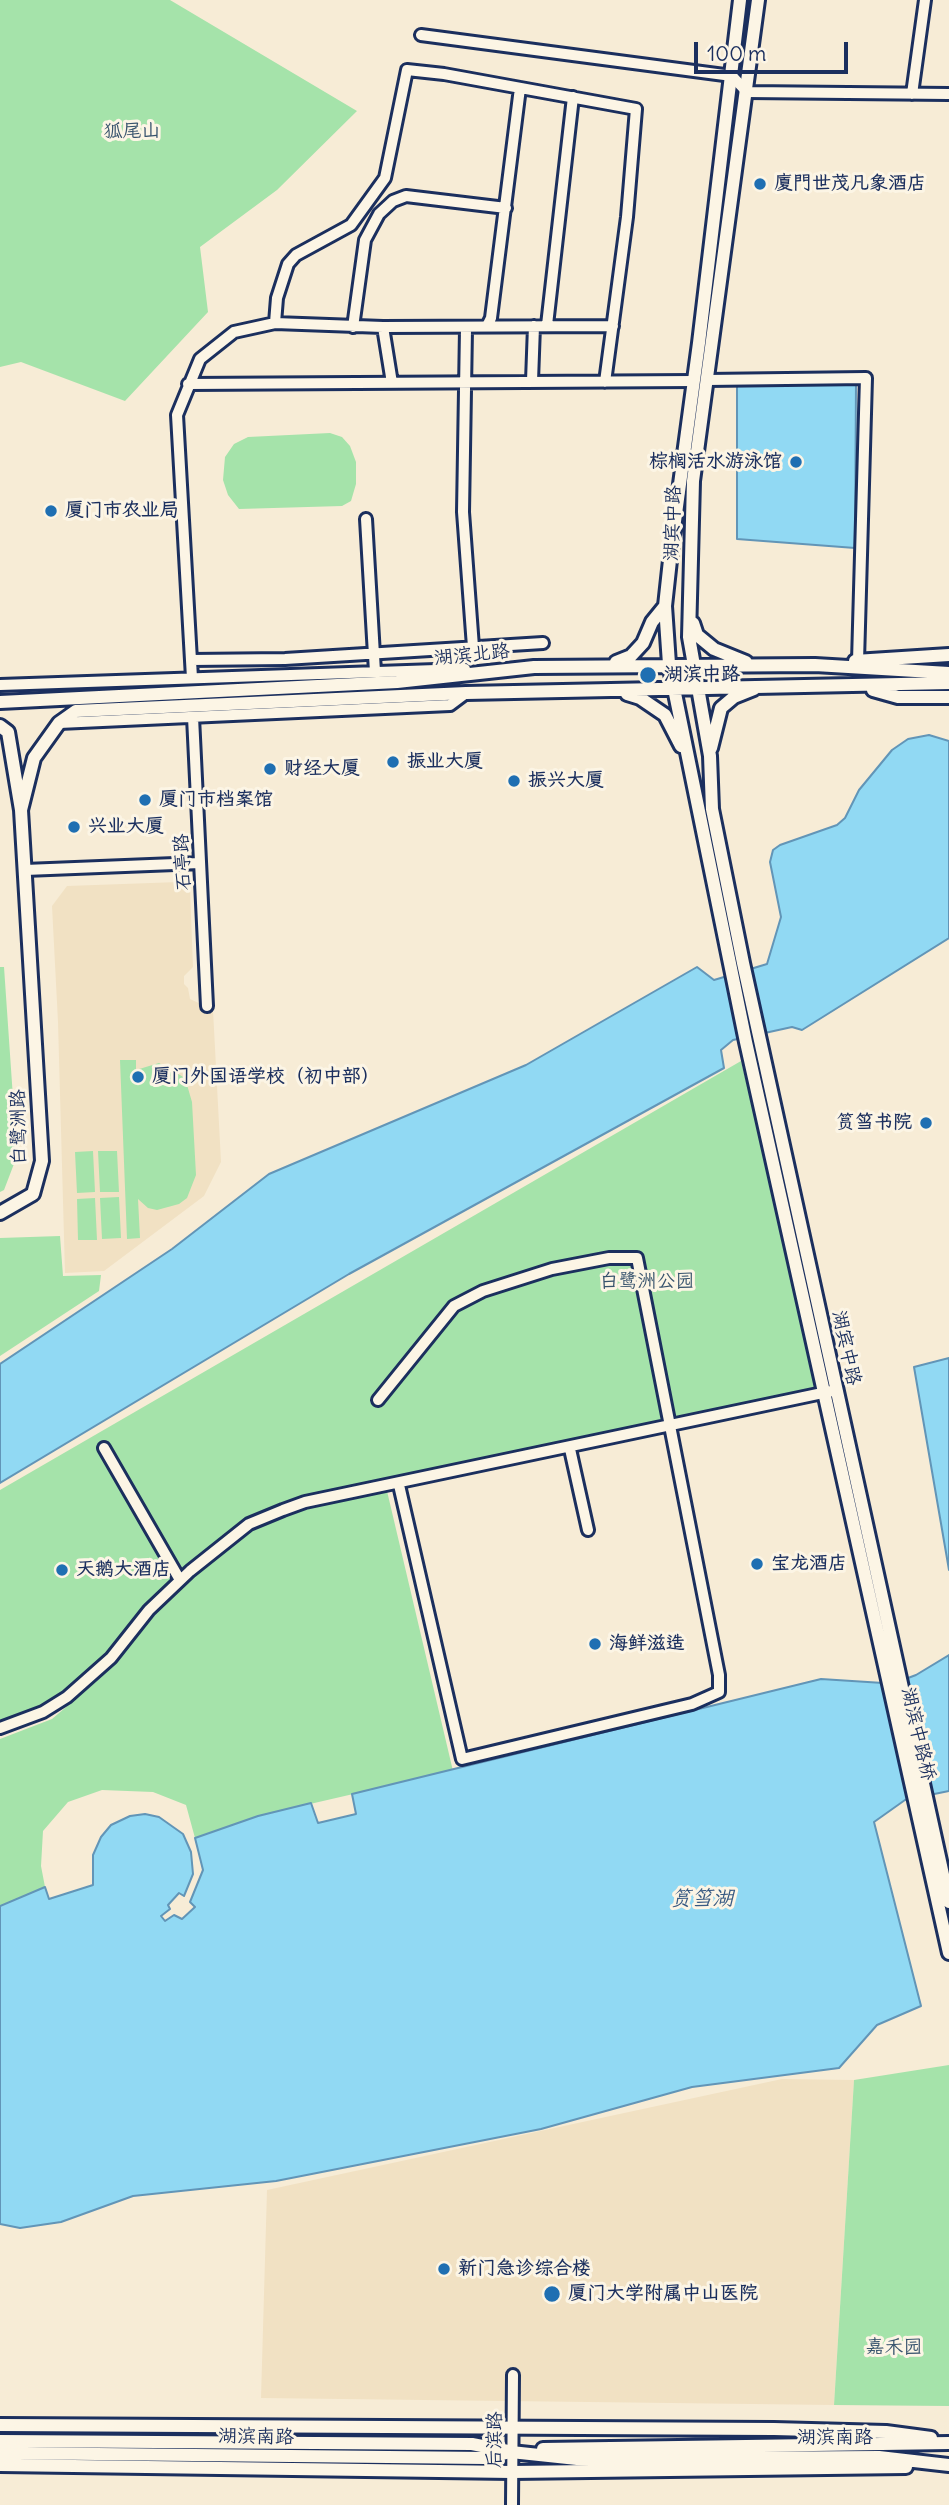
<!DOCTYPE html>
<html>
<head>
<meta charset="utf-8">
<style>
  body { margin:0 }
  #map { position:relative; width:949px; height:2505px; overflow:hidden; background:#f7ecd6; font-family:Delius,sans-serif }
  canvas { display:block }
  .scale { position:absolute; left:694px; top:42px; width:154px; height:32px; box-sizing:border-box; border:4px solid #1b2f5e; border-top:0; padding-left:9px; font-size:21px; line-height:24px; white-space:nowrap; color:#1b2f5e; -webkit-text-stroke:5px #fcf5e5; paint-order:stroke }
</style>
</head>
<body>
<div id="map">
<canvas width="949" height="2505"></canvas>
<div class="scale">100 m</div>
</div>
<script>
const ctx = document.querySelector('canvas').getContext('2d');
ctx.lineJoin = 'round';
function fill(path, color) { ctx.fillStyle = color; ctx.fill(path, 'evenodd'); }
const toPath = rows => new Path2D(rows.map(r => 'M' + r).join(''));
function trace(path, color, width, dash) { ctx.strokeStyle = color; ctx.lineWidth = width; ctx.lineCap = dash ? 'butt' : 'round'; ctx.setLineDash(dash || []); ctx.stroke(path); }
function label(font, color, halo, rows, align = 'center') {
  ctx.font = font + ' Delius,"LXGW WenKai TC",sans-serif'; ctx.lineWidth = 6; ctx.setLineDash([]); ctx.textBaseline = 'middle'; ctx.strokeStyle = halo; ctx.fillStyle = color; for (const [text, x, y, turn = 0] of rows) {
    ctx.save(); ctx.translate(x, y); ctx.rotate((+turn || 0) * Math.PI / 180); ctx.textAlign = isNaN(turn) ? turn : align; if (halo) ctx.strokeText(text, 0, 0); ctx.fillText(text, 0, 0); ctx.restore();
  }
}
fill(toPath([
  [179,882,190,890,193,967,184,976,184,984,188,988,190,999,203,1005,203,1011,213,1010,221,1162,204,1196,104,1271,65,1273,58,1022,52,906,67,886],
  [782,2079,854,2080,834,2405,261,2398,267,2190]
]), '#f1e1c3');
fill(toPath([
  [0,0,170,0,357,111,277,190,200,247,208,312,125,401,21,362,0,367],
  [330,433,342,437,350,446,356,462,356,484,351,501,342,506,239,509,228,495,223,480,225,457,234,444,248,437],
  [0,967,4,967,17,1156,4,1190,0,1192],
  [120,1060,136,1060,136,1070,159,1063,185,1078,192,1102,196,1175,187,1198,179,1204,157,1210,148,1208,138,1199,140,1238,127,1239],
  [741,1061,823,1394,307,1495,251,1516,191,1571,160,1591,111,1658,67,1697,0,1723,0,1490],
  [93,1151,95,1192,77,1193,75,1152],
  [98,1151,117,1151,119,1192,100,1192],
  [119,1197,121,1238,102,1239,100,1198],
  [95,1198,97,1240,78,1240,77,1199],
  [60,1236,63,1276,101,1275,99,1291,0,1356,0,1238],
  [387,1491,453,1771,258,1816,195,1838,186,1805,153,1792,102,1790,68,1802,43,1831,41,1866,45,1887,0,1906,0,1739,52,1719,98,1680,174,1593,240,1536,305,1507],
  [949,2065,949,2406,834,2405,854,2080]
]), '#a5e3aa');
const water = toPath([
  [856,382,855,548,737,539,737,385,856,382],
  [929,735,949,741,949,938,802,1030,792,1027,733,1040,721,1050,724,1068,349,1274,0,1483,0,1364,172,1249,269,1174,526,1065,697,967,714,980,767,964,781,917,770,862,773,850,780,845,837,825,845,818,859,790,892,750,908,739,929,735],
  [949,1358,949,1570,914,1367,949,1358],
  [949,1655,949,1791,905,1800,874,1822,921,2006,877,2025,839,2068,692,2087,541,2129,276,2181,133,2196,61,2222,20,2228,0,2224,0,1906,45,1887,49,1899,93,1885,93,1855,101,1837,111,1825,130,1816,145,1814,159,1817,183,1834,191,1852,193,1874,184,1896,179,1893,168,1905,170,1909,161,1916,165,1921,174,1915,182,1919,195,1907,190,1902,203,1870,195,1838,258,1816,311,1803,318,1823,356,1814,352,1794,821,1679,883,1683,900,1681,916,1675,949,1655]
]);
fill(water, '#91d9f3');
trace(water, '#6295b7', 2);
const minor = toPath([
  [421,35,732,76,747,92,949,94],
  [912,94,925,0],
  [275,323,277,298,288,264,296,255,351,225,385,178,407,70,444,74,636,109,627,217,605,382],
  [547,325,573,97],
  [487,326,491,318,520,88],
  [353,327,365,240,379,214,393,201,406,196,506,208],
  [383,327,613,326],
  [466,329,463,512,473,647],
  [707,380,866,378,858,661],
  [532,381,534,326],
  [188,384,694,381],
  [366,519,375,672],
  [191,660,285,659,543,643],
  [192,678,177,415,200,359,234,332,275,323,383,327,392,383],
  [0,685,465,669],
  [193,717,207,1006],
  [59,723,450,705,466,693],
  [25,870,200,863],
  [378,1400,454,1306,483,1291,552,1269,609,1258,637,1258,719,1675,719,1692,692,1704,462,1759,399,1485],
  [104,1448,180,1580],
  [570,1449,588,1530],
  [0,1728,43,1712,67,1697,111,1658,149,1610,190,1571,249,1524,283,1510,305,1502,832,1391],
  [512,2505,513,2375]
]);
const major = toPath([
  [740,0,699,343,671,551,665,606,669,664,746,1042,949,1953],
  [758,0,693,481,689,637,710,756,712,809,743,963,949,1902],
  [693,623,697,635,714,649,746,662],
  [855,661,949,655],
  [616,662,631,656,643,643,652,622,665,606],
  [873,690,898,697,949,697],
  [627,694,640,698,665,715,681,746],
  [0,702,397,682,534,667,815,665,949,673],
  [0,726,8,732,21,810,42,1161,33,1194,0,1213],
  [711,748,721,708,734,697,754,689],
  [21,810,34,758,59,723,76,711,466,693,949,683],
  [0,2425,774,2429,886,2432,931,2438],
  [0,2441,472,2444,508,2451],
  [543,2449,949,2443],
  [0,2453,485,2458,511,2452,577,2459,879,2457,949,2465],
  [0,2465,512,2472,906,2467]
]);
trace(minor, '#1b2f5e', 16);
trace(major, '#1b2f5e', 18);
trace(minor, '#fcf5e5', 10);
trace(major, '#fcf5e5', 12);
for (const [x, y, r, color] of [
  [760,184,7,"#1f6fb2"],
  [796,462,7,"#1f6fb2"],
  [51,511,7,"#1f6fb2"],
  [648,675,9,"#1f6fb2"],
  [393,762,7,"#1f6fb2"],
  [270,769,7,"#1f6fb2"],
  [514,781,7,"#1f6fb2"],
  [145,800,7,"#1f6fb2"],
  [74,827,7,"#1f6fb2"],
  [138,1077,7,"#1f6fb2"],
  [926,1123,7,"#1f6fb2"],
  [757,1564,7,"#1f6fb2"],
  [62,1570,7,"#1f6fb2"],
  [595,1644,7,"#1f6fb2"],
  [444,2269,7,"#1f6fb2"],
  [552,2294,9,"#1f6fb2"]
]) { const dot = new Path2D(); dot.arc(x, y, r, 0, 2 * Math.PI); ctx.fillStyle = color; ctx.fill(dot); trace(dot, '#fcf5e5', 2.5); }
label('19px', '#37536d', '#fcf5e5', [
  ["狐尾山",132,132],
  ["白鹭洲公园",647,1282],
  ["嘉禾园",894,2348]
]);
label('bold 19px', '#1b2f5e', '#fcf5e5', [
  ["廈門世茂凡象酒店",774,184],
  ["棕榈活水游泳馆",782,462,"right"],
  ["厦门市农业局",65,511],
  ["湖滨中路",664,675],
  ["振业大厦",407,762],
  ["财经大厦",284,769],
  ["振兴大厦",528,781],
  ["厦门市档案馆",159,800],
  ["兴业大厦",88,827],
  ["厦门外国语学校（初中部）",152,1077],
  ["筼筜书院",912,1123,"right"],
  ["宝龙酒店",771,1564],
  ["天鹅大酒店",76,1570],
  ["海鲜滋造",609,1644],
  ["新门急诊综合楼",458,2269],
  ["厦门大学附属中山医院",568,2294]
], 'left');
label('19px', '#1b2f5e', '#fcf5e5', [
  ["湖宾中路",673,523,-88],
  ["湖滨北路",472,655,-6],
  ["石亭路",183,862,-93],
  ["白鹭洲路",19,1127,-91],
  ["湖宾中路",846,1348,78],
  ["湖滨中路桥",918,1734,77],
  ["湖滨南路",256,2437,1],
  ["湖滨南路",835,2438],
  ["后滨路",495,2440,-89]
]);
label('italic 21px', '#385a83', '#fcf5e5', [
  ["筼筜湖",702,1899]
]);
</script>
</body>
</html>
